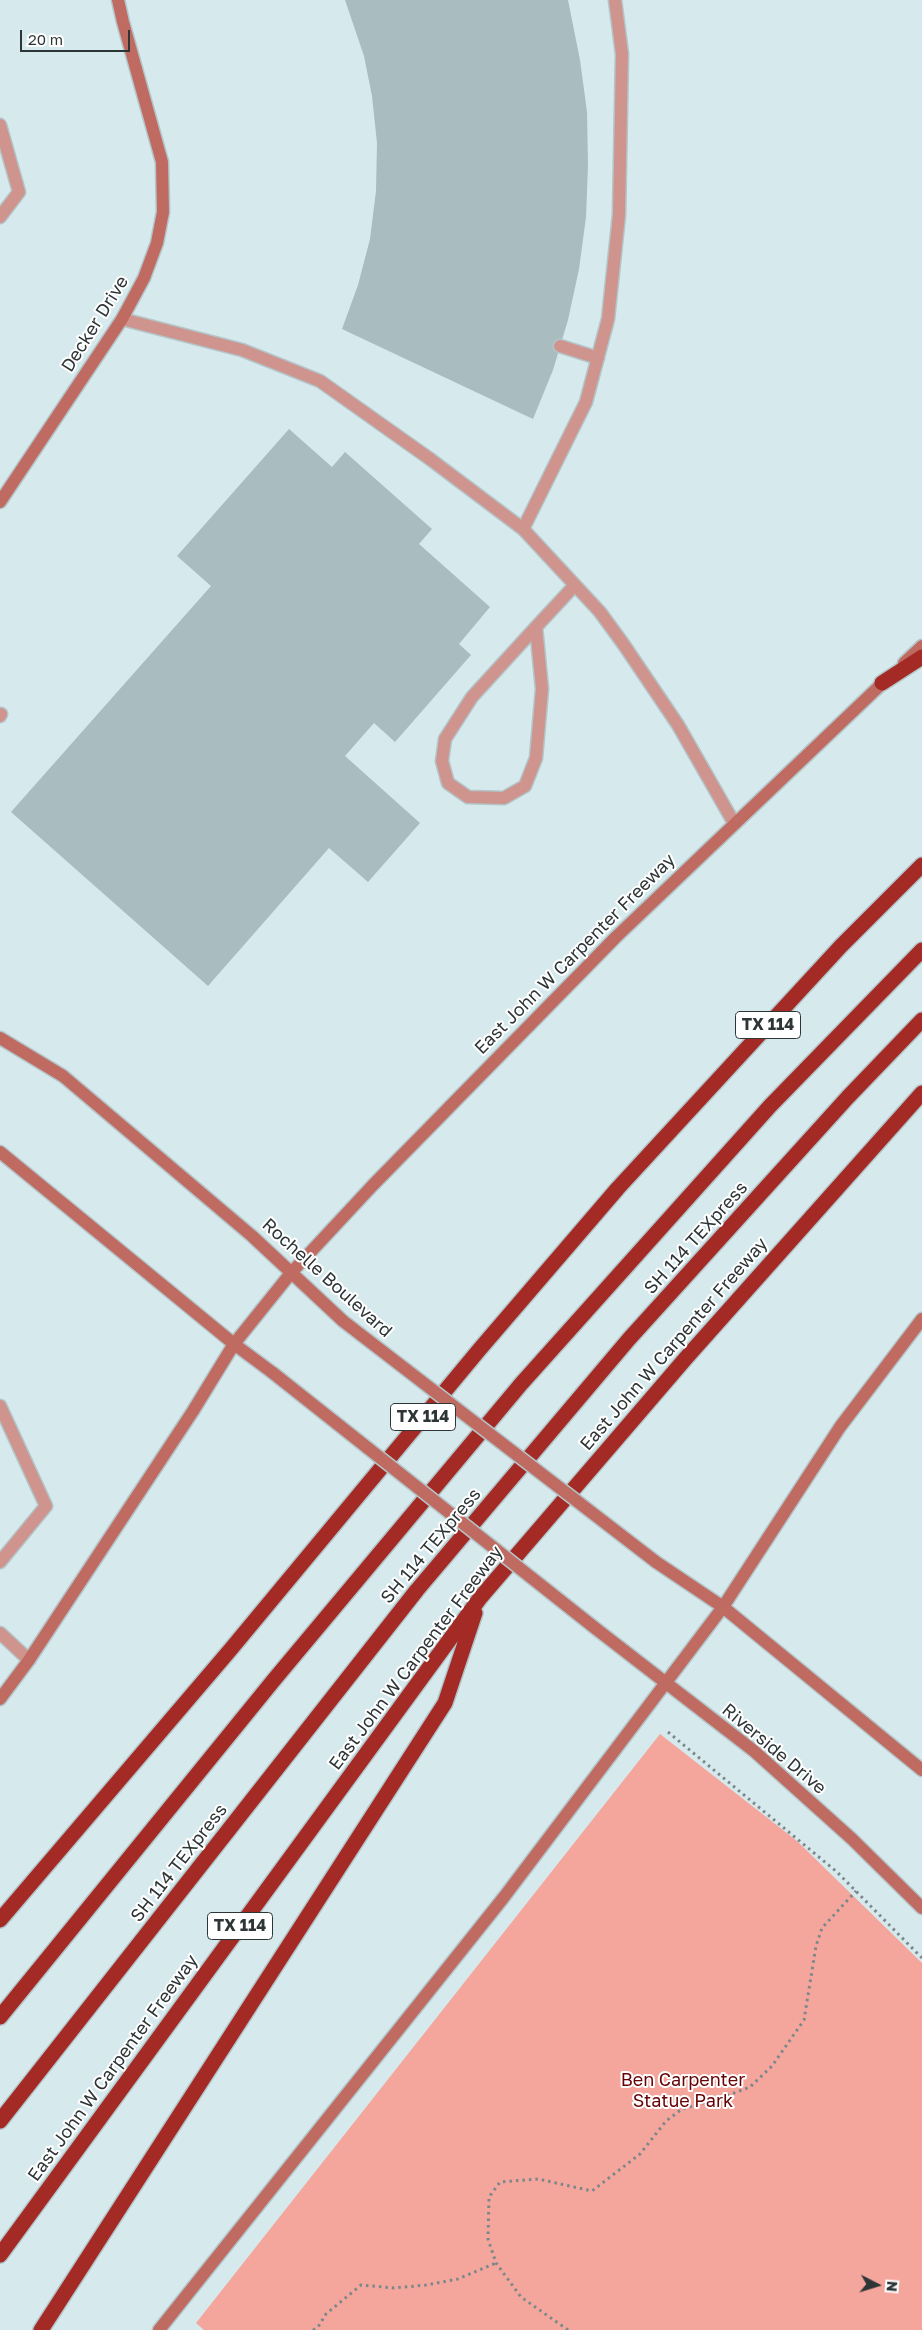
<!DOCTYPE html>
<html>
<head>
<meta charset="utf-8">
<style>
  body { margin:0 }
  #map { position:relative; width:922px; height:2330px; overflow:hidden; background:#d6e9ed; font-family:"Golos Text",sans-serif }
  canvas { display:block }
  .north { position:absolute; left:852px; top:2260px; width:50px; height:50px; -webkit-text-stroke:4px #fff; paint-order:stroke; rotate:95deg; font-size:14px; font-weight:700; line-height:20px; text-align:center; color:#2e3537 }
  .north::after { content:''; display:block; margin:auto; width:18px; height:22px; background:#2e3537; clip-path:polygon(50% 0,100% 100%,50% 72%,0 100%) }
  .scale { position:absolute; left:20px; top:30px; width:110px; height:22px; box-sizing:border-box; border:2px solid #2e3537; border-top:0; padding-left:6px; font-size:15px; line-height:18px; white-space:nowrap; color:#2e3537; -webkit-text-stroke:4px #fff; paint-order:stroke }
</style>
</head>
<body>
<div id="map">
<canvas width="922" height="2330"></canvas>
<div class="north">N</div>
<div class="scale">20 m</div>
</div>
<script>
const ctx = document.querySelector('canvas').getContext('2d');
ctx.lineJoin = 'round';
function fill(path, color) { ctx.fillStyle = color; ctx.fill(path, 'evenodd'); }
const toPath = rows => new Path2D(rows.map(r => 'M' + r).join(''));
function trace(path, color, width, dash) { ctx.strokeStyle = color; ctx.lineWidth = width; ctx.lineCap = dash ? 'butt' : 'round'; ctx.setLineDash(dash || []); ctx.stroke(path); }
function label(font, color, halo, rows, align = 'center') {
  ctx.font = font + ' "Golos Text",sans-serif'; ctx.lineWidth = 4; ctx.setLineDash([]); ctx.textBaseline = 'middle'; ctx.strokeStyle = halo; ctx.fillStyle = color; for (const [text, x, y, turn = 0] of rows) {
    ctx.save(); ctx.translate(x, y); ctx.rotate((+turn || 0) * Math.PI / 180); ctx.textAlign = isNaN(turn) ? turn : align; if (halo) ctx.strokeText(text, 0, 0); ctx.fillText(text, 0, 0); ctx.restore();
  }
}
fill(toPath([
  [660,1734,797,1841,922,1963,922,2330,204,2330,196,2323]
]), '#f4a69c');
fill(toPath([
  [345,0,568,0,580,60,587,112,588,165,586,217,579,269,568,320,553,370,533,419,342,329,358,285,370,239,376,191,377,143,372,96,364,56],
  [289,429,332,467,345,452,432,529,419,544,490,607,459,644,471,655,395,742,374,723,345,756,420,823,368,882,329,848,208,986,11,812,211,586,177,556]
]), '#a9bcc0');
const lane = toPath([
  [0,125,19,192,0,217],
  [122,319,242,350,320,381,430,459,523,529,600,612,624,645,678,725,734,823],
  [560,346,598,358],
  [523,529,586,402,608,319,619,215,622,54,615,0],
  [536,627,542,689,536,758,525,786,504,798,468,797,448,783,442,761,445,739,472,697,536,627,575,585],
  [0,716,1,714],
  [0,1406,46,1506,0,1562],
  [0,1633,29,1660]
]);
const secondary = toPath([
  [0,502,122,319,144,278,157,243,163,212,162,162,123,22,118,0],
  [904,663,922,646],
  [0,1038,63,1076,252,1236,343,1321],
  [0,1152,234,1344,273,1373],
  [656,1562,723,1607,922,1770],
  [595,1628,754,1751,852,1839,922,1908],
  [0,1699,29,1660,193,1411,234,1344,291,1273,373,1185,616,937,889,677],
  [159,2330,504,1897,723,1607,840,1427,922,1319]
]);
const highway = toPath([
  [882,683,922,657],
  [0,1920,231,1649,479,1350,618,1188,841,946,922,865],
  [0,2017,273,1681,521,1384,770,1106,922,950],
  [0,2121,417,1590,629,1339,848,1097,922,1020],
  [0,2255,480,1598,686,1358,922,1093],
  [41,2330,445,1703,475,1613]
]);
trace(lane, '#b4c5c9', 15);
trace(secondary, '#b4c5c9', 15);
trace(highway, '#b4c5c9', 18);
trace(toPath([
  [668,1732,837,1872,922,1958],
  [313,2330,318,2327,326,2314,361,2285,394,2288,426,2285,458,2279,496,2263],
  [568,2330,521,2297,496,2263,488,2239,489,2197,500,2182,538,2179,592,2191,640,2154,666,2121,682,2109,721,2098,750,2087,772,2066,804,2020,816,1946,822,1928,856,1891]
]), '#7b888b', 3, [2.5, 4]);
trace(lane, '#ce948d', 12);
trace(secondary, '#bf6b62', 12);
trace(highway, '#a42b25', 15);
const secondaryBridge = toPath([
  [343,1321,656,1562],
  [273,1373,595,1628]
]);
trace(secondaryBridge, '#b4c5c9', 15, []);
trace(secondaryBridge, '#bf6b62', 12);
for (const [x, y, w] of [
  [768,1025,65],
  [423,1417,65],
  [240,1926,65]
]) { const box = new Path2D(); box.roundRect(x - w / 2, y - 13.5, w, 27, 4); ctx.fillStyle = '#fff'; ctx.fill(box); trace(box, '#2e3537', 1); }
label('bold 16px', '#2e3537', null, [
  ["TX 114",768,1025],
  ["TX 114",423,1417],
  ["TX 114",240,1926]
]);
label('18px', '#2e3537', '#fff', [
  ["Decker Drive",95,324,-58],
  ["East John W Carpenter Freeway",575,954,-45],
  ["SH 114 TEXpress",696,1238,-48],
  ["Rochelle Boulevard",327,1278,42],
  ["East John W Carpenter Freeway",674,1344,-49],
  ["SH 114 TEXpress",431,1546,-50],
  ["East John W Carpenter Freeway",416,1658,-53],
  ["Riverside Drive",774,1749,40],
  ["SH 114 TEXpress",179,1863,-52],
  ["East John W Carpenter Freeway",113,2068,-54]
]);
label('18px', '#660305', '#fff', [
  ["Ben Carpenter",683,2080],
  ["Statue Park",683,2101]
]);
</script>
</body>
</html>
